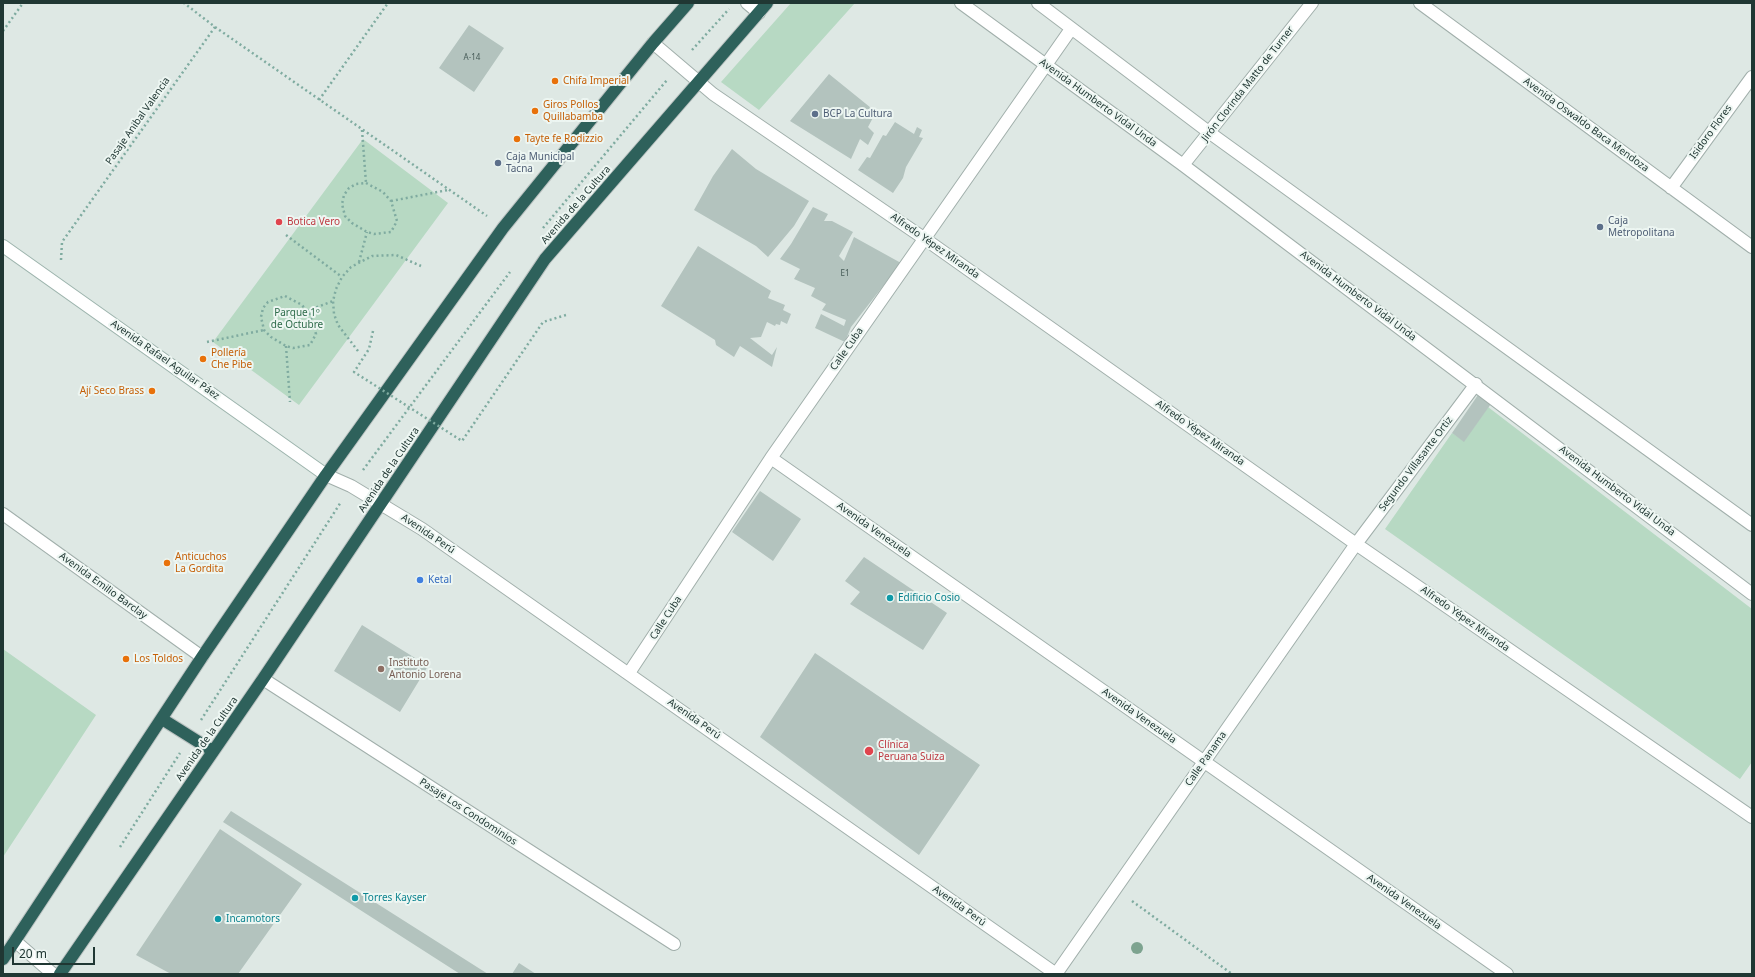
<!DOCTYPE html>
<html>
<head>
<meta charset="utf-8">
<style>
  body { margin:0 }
  #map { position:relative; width:1755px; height:977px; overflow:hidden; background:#dee8e4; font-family:"Noto Sans",sans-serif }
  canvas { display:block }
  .frame { position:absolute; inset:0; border:4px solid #203733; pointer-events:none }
  .scale { position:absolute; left:12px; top:947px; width:83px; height:18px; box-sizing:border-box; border:2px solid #203733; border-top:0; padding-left:5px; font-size:12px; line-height:14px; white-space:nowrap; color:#203733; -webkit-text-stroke:3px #edf6f2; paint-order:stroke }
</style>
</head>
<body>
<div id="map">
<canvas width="1755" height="977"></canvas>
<div class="frame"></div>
<div class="scale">20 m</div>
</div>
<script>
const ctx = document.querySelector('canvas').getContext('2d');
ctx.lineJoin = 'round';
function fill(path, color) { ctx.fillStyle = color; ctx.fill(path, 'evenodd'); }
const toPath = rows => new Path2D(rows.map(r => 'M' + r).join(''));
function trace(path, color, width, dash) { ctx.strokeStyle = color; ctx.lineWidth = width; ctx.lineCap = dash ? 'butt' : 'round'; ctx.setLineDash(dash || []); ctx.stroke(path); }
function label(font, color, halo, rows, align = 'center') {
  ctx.font = font + ' "Noto Sans",sans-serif'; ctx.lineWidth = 4; ctx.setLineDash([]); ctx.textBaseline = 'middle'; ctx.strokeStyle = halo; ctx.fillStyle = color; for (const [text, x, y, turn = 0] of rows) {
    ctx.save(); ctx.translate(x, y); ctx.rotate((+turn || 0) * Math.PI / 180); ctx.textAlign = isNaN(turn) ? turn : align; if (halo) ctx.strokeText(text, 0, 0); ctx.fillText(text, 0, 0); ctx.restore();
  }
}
fill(toPath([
  [791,3,855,3,759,110,721,82],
  [363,139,448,203,299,405,213,342],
  [1488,407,1752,609,1752,762,1740,779,1385,529,1452,433,1464,441],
  [3,649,96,715,3,857]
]), '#b7d9c3');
fill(toPath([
  [469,25,504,48,474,92,439,68],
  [829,74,876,112,868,127,874,133,868,145,860,139,851,159,790,121],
  [895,122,914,134,917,127,922,130,919,137,923,138,906,167,903,178,893,193,858,170,867,157,870,158,883,135,886,136],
  [732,149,756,169,809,201,794,226,768,257,756,246,694,210,713,176],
  [813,207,828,214,824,221,832,221,853,232,839,256,844,261,854,237,901,263,851,327,845,342,815,328,821,314,844,326,846,320,822,310,826,304,811,296,815,288,794,279,800,269,780,259,791,244],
  [698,246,771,291,768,298,785,305,783,310,791,314,787,324,781,321,780,325,776,324,775,326,767,322,761,337,750,338,772,355,777,347,772,367,740,346,734,357,716,345,715,340,661,306],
  [1480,392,1493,401,1464,442,1452,433],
  [760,491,801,519,773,561,732,532],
  [864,557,947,613,923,650,850,604,860,592,845,581],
  [362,625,428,666,400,712,334,671],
  [815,653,980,765,919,855,760,737],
  [231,811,488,974,460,974,223,822],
  [220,829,302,884,238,974,171,974,136,955],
  [519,963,536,974,512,974]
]), '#b3c3be');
const lane = toPath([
  [15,941,53,974]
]);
const street = toPath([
  [747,3,759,13],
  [961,3,1183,165,1752,594],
  [1038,3,1210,133,1752,525],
  [1420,3,1752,247],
  [653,43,713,94,925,239,1356,544,1752,817],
  [1183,165,1312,3],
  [1671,188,1752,77],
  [771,458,1507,974],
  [326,475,351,486,422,529,1056,974],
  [3,514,202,657],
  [629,673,771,458,1071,29],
  [263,679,674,944],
  [1056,974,1356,544,1476,384]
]);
const secondary = toPath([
  [3,246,326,475]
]);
const highway = toPath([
  [162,719,213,751],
  [3,959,202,657,326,475,503,228,653,43,688,3],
  [60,974,263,679,545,259,767,3]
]);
trace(lane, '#a1afab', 14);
trace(street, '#a1afab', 14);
trace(secondary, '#9db4ad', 14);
trace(highway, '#bcc3c2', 14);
trace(toPath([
  [215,27,487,216],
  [3,31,23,3],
  [692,50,729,9],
  [319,100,388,3],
  [362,130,366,183],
  [366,183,383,192,391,201,397,221,391,232,374,234,367,232,352,223,345,216,342,204,344,195,349,188,356,184,366,183],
  [391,201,448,190],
  [543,228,667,80],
  [286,235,342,277],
  [61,260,62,242,215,27,184,3],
  [359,262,367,232],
  [285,296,302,305,310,315,316,334,310,345,293,348,286,346,271,337,264,330,261,317,263,308,268,302,285,296],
  [307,311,333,301],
  [207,342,264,330],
  [286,346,290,402],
  [358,351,338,325,334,314,333,301,336,289,342,277,351,267,372,256,396,255,421,266],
  [363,470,510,272],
  [201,720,341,502],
  [120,847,180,753],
  [1132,901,1232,974]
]), '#7faba0', 2.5, [2, 3]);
trace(lane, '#fff', 12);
trace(street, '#fff', 12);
trace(secondary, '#fff', 12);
trace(highway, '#2e615b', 12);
trace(toPath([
  [373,331,369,349,354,372,462,441,543,322,566,315]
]), '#7faba0', 2.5, [2, 3]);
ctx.fillStyle = '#7da38f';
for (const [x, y] of [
  [1137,948]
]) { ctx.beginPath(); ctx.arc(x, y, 6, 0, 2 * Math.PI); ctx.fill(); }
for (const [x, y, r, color] of [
  [555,81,4,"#e8710a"],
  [535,111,4,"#e8710a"],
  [815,114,4,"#5c6f8a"],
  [517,139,4,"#e8710a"],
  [498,163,4,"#5c6f8a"],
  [279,222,4,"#e0444e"],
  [1600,227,4,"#5c6f8a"],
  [203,359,4,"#e8710a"],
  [152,391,4,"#e8710a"],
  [167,563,4,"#e8710a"],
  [420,580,4,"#3f7fe0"],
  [890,598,4,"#0f9aa8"],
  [126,659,4,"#e8710a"],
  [381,669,4,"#8d6e63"],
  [869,751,5,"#e0444e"],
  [355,898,4,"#0f9aa8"],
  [218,919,4,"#0f9aa8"]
]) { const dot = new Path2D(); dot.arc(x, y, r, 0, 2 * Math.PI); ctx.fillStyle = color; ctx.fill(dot); trace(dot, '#edf6f2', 1.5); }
label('8px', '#455a56', null, [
  ["A-14",472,58],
  ["E1",845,274]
]);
label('10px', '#c56008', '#edf6f2', [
  ["Chifa Imperial",563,81],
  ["Giros Pollos",543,105],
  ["Quillabamba",543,117],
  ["Tayte fe Rodizzio",525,139],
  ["Pollería",211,353],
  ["Che Pibe",211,365],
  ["Ají Seco Brass",144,391,"right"],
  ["Anticuchos",175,557],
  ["La Gordita",175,569],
  ["Los Toldos",134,659]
], 'left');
label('10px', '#203733', '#edf6f2', [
  ["Jirón Clorinda Matto de Turner",1248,84,-52],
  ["Avenida Humberto Vidal Unda",1098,103,36],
  ["Pasaje Anibal Valencia",138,121,-55],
  ["Avenida Oswaldo Baca Mendoza",1586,125,36],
  ["Isidoro Flores",1711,132,-54],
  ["Avenida de la Cultura",576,205,-49],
  ["Alfredo Yépez Miranda",935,246,35],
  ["Avenida Humberto Vidal Unda",1358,296,37],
  ["Calle Cuba",847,349,-55],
  ["Avenida Rafael Aguilar Páez",165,360,35],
  ["Alfredo Yépez Miranda",1200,433,35],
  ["Segundo Villasante Ortiz",1416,464,-53],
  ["Avenida de la Cultura",389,470,-56],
  ["Avenida Humberto Vidal Unda",1617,491,37],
  ["Avenida Venezuela",874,530,35],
  ["Avenida Perú",428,534,34],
  ["Avenida Emilio Barclay",103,586,36],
  ["Calle Cuba",666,618,-57],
  ["Alfredo Yépez Miranda",1465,619,35],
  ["Avenida Venezuela",1139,716,35],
  ["Avenida Perú",694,719,35],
  ["Avenida de la Cultura",207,739,-55],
  ["Calle Panama",1206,759,-55],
  ["Pasaje Los Condominios",468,812,33],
  ["Avenida Venezuela",1404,902,35],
  ["Avenida Perú",959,906,35]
]);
label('10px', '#4e5e75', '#edf6f2', [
  ["BCP La Cultura",823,114],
  ["Caja Municipal",506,157],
  ["Tacna",506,169],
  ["Caja",1608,221],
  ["Metropolitana",1608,233]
], 'left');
label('10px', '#be3a42', '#edf6f2', [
  ["Botica Vero",287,222],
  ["Clínica",878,745],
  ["Peruana Suiza",878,757]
], 'left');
label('10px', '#2d6b4a', '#edf6f2', [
  ["Parque 1º",297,313],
  ["de Octubre",297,325]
]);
label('10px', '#366cbe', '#edf6f2', [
  ["Ketal",428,580]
], 'left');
label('10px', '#0d838f', '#edf6f2', [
  ["Edificio Cosio",898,598],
  ["Torres Kayser",363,898],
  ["Incamotors",226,919]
], 'left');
label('10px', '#785e54', '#edf6f2', [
  ["Instituto",389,663],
  ["Antonio Lorena",389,675]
], 'left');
</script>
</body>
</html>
